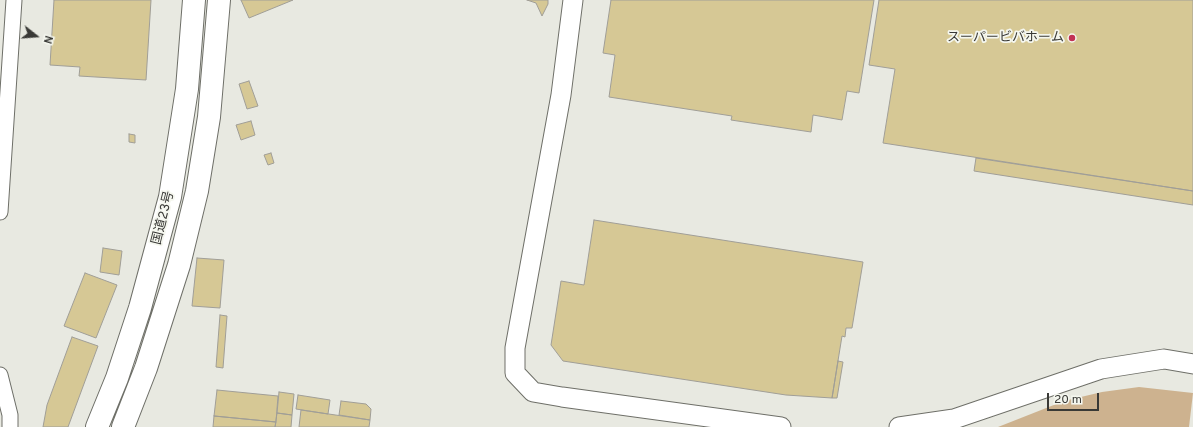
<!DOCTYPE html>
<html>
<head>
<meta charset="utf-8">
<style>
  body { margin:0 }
  #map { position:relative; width:1193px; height:427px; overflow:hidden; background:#e8e9e1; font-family:Overpass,sans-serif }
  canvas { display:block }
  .north { position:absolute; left:16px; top:16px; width:40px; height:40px; -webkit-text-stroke:3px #f5f7ef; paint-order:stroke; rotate:107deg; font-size:11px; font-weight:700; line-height:16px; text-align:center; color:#393936 }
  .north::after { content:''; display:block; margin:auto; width:14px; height:18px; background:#393936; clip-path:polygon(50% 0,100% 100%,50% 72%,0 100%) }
  .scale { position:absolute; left:1047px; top:393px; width:52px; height:18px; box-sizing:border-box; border:2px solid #393936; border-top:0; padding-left:5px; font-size:12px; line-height:14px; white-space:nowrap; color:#393936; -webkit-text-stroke:3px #f5f7ef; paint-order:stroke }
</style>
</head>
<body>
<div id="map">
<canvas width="1193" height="427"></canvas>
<div class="north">N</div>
<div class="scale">20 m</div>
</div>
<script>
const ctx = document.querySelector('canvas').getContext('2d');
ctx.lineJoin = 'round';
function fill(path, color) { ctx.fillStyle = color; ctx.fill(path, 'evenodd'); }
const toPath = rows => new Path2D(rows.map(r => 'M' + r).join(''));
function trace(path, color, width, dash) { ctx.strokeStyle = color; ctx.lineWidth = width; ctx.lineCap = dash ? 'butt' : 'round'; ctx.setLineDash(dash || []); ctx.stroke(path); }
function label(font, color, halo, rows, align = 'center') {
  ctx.font = font + ' Overpass,"Noto Sans JP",sans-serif'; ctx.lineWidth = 3.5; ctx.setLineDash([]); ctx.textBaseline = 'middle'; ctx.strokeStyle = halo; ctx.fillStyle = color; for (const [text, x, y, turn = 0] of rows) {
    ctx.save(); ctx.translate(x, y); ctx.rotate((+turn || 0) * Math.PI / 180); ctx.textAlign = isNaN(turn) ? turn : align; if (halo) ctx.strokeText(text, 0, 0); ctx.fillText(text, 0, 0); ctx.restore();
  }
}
fill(toPath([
  [1139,387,1193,393,1189,427,998,427,1064,401,1102,392]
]), '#cdb28f');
const building = toPath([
  [54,0,151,0,146,80,79,76,80,67,50,65,54,0],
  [241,0,293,0,249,18,241,0],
  [527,0,548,0,548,4,542,16,536,3,527,0],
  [611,0,874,0,859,93,847,91,842,120,813,115,811,132,731,120,732,116,609,97,615,55,603,53,611,0],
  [879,0,1193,0,1193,191,883,143,895,69,869,65,879,0],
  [249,81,258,106,247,109,239,84,249,81],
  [251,121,255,135,241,140,236,125,251,121],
  [129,134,135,135,135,143,129,142,129,134],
  [271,153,274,163,268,165,264,155,271,153],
  [976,158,1193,191,1193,205,974,171,976,158],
  [594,220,863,262,852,328,846,328,845,337,842,336,832,398,786,395,563,361,551,345,561,281,584,285,594,220],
  [103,248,122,251,119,275,100,272,103,248],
  [197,258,224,260,220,308,192,306,197,258],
  [85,273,117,285,96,338,64,326,85,273],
  [220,315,227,316,223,368,216,367,220,315],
  [72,337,98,346,68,427,43,427,47,405,72,337],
  [838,361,843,362,837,398,832,398,838,361],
  [217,390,278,396,276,422,214,416,217,390],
  [279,392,294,394,292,415,277,413,279,392],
  [298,395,330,400,328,414,296,409,298,395],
  [341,401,366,404,371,409,370,420,339,415,341,401],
  [301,410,370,420,369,427,299,427,301,410],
  [277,413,292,415,291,427,275,427,277,413],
  [214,416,276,422,275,427,213,427,214,416]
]);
fill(building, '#d6c895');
trace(building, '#a09e97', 1);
const minor = toPath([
  [0,212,14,0],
  [0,375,10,415,10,427]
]);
const tertiary = toPath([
  [573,0,561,95,515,348,515,373,533,392,562,397,781,427],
  [899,427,954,419,1101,369,1164,359,1193,364]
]);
const trunk = toPath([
  [97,427,117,378,140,308,170,197,187,89,194,0],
  [123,427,146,368,179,265,197,191,209,117,219,0]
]);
trace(minor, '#6e6f68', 17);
trace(tertiary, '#6e6f68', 21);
trace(trunk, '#6e6f68', 24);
trace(minor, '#fff', 15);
trace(tertiary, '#fff', 19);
trace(trunk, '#fff', 22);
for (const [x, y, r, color] of [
  [1072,38,4,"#c23254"]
]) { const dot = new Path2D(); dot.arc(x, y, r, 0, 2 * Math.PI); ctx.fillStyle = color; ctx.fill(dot); trace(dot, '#f5f7ef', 1.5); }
label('13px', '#393936', '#f5f7ef', [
  ["スーパービバホーム",1064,38]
], 'right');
label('13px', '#393936', '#f5f7ef', [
  ["国道23号",164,218,-76]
]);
</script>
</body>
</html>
